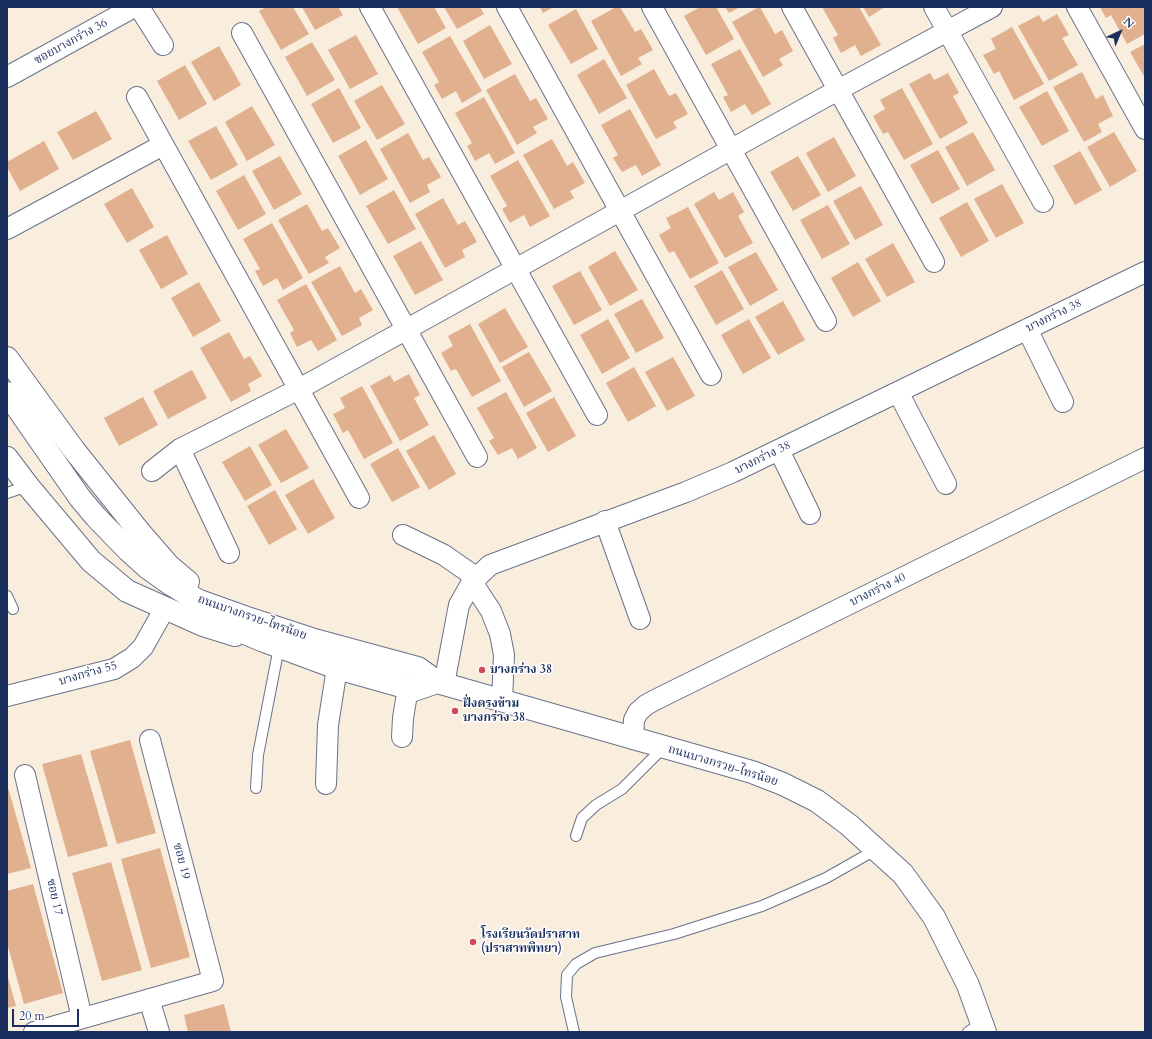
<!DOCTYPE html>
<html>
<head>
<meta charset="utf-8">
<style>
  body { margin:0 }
  #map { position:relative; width:1152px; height:1039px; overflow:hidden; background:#f9eddd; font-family:Cardo,serif }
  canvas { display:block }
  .frame { position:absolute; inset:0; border:8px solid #1b2f5e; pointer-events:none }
  .north { position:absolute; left:1100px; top:12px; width:40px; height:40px; -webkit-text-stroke:3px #fff; paint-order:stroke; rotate:44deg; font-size:11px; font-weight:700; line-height:16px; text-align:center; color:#1b2f5e }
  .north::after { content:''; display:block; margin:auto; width:14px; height:18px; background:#1b2f5e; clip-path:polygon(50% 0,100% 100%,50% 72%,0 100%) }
  .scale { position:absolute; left:12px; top:1009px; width:67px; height:18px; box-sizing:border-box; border:2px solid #1b2f5e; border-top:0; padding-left:5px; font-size:12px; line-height:14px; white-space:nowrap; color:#1b2f5e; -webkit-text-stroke:3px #fff; paint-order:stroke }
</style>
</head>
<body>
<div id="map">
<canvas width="1152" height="1039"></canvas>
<div class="frame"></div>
<div class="north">N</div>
<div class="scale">20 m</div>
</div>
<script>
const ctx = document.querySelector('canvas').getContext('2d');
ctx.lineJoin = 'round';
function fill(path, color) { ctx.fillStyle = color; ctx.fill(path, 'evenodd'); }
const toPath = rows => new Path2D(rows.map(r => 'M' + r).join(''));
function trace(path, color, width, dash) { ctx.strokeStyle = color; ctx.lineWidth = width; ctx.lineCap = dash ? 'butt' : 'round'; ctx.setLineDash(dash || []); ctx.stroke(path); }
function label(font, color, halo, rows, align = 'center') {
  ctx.font = font + ' Cardo,"Noto Serif Thai",serif'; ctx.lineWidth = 3; ctx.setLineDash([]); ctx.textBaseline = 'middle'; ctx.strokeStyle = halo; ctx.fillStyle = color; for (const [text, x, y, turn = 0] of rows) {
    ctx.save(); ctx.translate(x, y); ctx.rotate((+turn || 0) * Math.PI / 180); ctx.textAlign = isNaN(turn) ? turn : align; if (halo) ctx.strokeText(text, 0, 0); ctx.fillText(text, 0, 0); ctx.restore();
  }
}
fill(toPath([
  [266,7,293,7,309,34,281,50,259,11],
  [302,7,338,7,343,15,315,30],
  [397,7,434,7,446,28,418,44],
  [444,7,480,7,484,14,457,29],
  [540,7,554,7,543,13],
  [616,7,620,7,635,32,641,29,653,50,638,58,642,64,621,76,591,21],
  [700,7,716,7,734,39,706,55,684,16],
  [725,7,740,7,729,13],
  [759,7,760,7,775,34,782,30,793,51,779,59,783,65,763,77,732,22],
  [822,7,859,7,881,45,861,56,855,45,841,53,833,38,838,35],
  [863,7,885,7,869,17],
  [1100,7,1144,7,1145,34,1127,44,1111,15,1106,18],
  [576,9,598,49,571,64,548,25],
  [1057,14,1069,35,1062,38,1078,65,1049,81,1018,26,1039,15,1043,22],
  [490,25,512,64,484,79,463,41],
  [1012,27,1044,84,1014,100,999,71,994,74,983,55,996,49,991,39],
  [356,35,378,74,350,89,328,50],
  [450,36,482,91,462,103,456,91,442,99,434,85,439,82,422,52],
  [312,42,335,80,307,96,285,57],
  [1145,44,1145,78,1130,52],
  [219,46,241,85,214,101,191,62],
  [740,49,771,104,752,115,745,104,731,112,723,97,728,95,711,64],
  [604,59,627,98,599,114,577,75],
  [185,65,207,104,179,120,157,81],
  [654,69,669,96,676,93,688,114,673,122,677,128,656,139,626,85],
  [1082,72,1096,99,1103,95,1113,116,1098,124,1102,132,1084,142,1053,87],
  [930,73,934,80,948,73,959,93,953,96,968,123,940,139,909,84],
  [515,74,530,101,536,98,548,119,533,127,537,133,517,145,486,90],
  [382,85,405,124,377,140,354,101],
  [339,88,361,128,333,143,311,104],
  [902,88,933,144,904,160,888,132,883,134,873,116,885,109,880,100],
  [1047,91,1069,131,1042,146,1019,107],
  [484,97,515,153,495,164,489,153,475,161,467,146,472,143,455,113],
  [252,106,275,145,247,161,225,122],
  [630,109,661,165,642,176,636,165,622,172,613,158,618,155,601,125],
  [96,111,112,139,73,160,57,132],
  [216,126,238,165,211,180,188,141],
  [973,132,995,170,967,186,945,147],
  [1114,132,1137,171,1110,187,1087,147],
  [408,133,423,160,429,157,441,177,427,185,430,192,410,203,380,149],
  [834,137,856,176,828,192,806,153],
  [552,139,567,166,573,162,585,183,570,191,574,198,554,209,523,155],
  [366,140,388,179,360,195,338,156],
  [44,141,59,169,20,191,7,167,7,162],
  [938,150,960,189,932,204,910,165],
  [1080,151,1102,190,1075,205,1053,166],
  [280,156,302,194,274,210,252,171],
  [798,156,821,195,793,211,770,172],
  [518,160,550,216,530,227,524,215,510,223,502,209,507,206,490,176],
  [244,175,266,214,238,230,216,191],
  [1002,184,1024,223,996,238,974,199],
  [861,186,883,225,855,240,833,201],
  [132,188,154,227,127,243,104,204],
  [394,190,416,229,388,244,366,206],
  [714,192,719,200,733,192,744,212,738,216,753,243,725,258,694,204],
  [443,198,458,225,465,221,477,242,462,250,465,257,445,268,415,214],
  [967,202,989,241,961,257,939,218],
  [307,204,322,231,328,228,340,248,325,257,329,263,309,274,278,220],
  [828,205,850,244,822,259,800,220],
  [688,207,719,263,690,279,674,251,669,253,659,235,671,228,666,218],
  [272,223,303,278,283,290,277,278,263,286,255,271,260,269,243,239],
  [167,235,188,274,161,289,139,250],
  [421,241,443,280,415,295,393,256],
  [893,243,915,282,887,297,865,259],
  [615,251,638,290,610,306,588,267],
  [756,252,778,290,750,306,728,267],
  [858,262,881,301,853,317,831,278],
  [340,266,355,293,361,289,373,310,359,318,362,325,342,336,311,282],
  [722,270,744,309,716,325,694,286],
  [580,271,602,310,574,325,552,286],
  [199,282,221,321,193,337,171,298],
  [306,284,337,340,318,351,311,340,297,347,290,333,294,330,277,300],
  [642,299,664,338,636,353,614,314],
  [783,301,805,340,778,355,755,317],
  [505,308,528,347,500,363,478,324],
  [608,319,630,358,602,374,580,335],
  [749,319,771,358,743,374,721,335],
  [470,324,501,381,472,397,456,369,451,371,441,353,453,346,448,336],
  [229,332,244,359,250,356,262,376,248,384,251,391,231,402,200,348],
  [529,352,552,391,524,407,502,367],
  [673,357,695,396,667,411,645,372],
  [634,367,656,406,628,422,606,383],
  [192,370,207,398,168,419,153,391],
  [409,374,420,395,414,398,429,425,400,441,370,386,390,375,394,382],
  [362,386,393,443,364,459,348,430,343,433,333,414,345,408,340,398],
  [506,392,537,448,518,459,512,448,498,455,489,441,494,438,477,408],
  [143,397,158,425,119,446,104,418],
  [554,397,576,436,548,452,526,413],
  [286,429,309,468,281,483,258,445],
  [434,435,456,474,429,490,406,451],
  [250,446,272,485,245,501,222,462],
  [398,448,420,487,392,502,370,464],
  [313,479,335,518,308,534,285,495],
  [275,490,297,529,269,545,247,506],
  [130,740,156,833,117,844,90,751],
  [81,754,108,846,68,857,42,764],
  [7,784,31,868,7,874],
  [160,848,190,957,151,968,121,859],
  [111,862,142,970,102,981,72,873],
  [33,884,63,993,24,1004,7,943,7,891],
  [7,974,16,1006,7,1008],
  [224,1004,231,1032,188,1032,184,1015]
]), '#e1b08e');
const lane = toPath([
  [7,493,28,486],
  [7,596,13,609],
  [256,788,258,755,279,647],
  [576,836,582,818,596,805,622,789,664,747],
  [574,1032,566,997,567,975,576,964,595,953,674,934,762,906,826,878,877,849],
  [968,1032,982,1023]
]);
const street = toPath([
  [139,7,163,45],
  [370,7,597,415],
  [507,7,711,375],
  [652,7,826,321],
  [792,7,934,262],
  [934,7,1043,202],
  [1077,7,1145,129],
  [242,33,477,457],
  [7,77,134,7],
  [137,97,359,498],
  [7,229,163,145],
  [1027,329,1063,402],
  [898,392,946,484],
  [180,449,229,553],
  [779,450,810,514],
  [152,471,180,449,299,389,838,90,992,7],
  [605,521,640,619],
  [403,535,444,555,477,578],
  [472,582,491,611,500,634,504,655,502,701],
  [444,684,459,605,472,582,490,565,686,492,733,472,1145,272],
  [7,696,114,669,132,658,143,647,165,608],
  [402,737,403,718,408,688],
  [633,739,634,720,638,712,646,705,655,700,1145,458],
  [25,775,82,1018],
  [326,784,328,725,337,668],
  [149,999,159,1032],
  [34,1032,213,981,150,740]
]);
const secondary = toPath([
  [7,358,74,450,142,535,169,566,188,582],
  [7,393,80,498,96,517,128,550,148,568,169,583,197,600,250,619,311,639,418,668,437,682,752,772,783,784,817,801,849,825,903,874,934,917,968,985,985,1032],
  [7,458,28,486,91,561,127,591,203,625,235,635],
  [221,623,264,641,337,668,408,688,414,690,437,682]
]);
trace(lane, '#69728a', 12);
trace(street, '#69728a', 22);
trace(secondary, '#69728a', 24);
trace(lane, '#fff', 10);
trace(street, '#fff', 20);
trace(secondary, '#fff', 22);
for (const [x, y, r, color] of [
  [482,670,4,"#d1495b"],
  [455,711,4,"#d1495b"],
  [473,942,4,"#d1495b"]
]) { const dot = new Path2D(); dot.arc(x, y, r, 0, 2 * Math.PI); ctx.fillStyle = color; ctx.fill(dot); trace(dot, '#fff', 1.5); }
label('12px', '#1b2f5e', '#fff', [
  ["ซอยบางกร่าง 36",71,42,-29],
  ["บางกร่าง 38",1054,316,-26],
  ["บางกร่าง 38",763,458,-26],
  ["บางกร่าง 40",878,590,-26],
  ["ถนนบางกรวย-ไทรน้อย",252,618,19],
  ["บางกร่าง 55",88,674,-16],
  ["ถนนบางกรวย-ไทรน้อย",723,766,17],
  ["ซอย 19",181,861,75],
  ["ซอย 17",54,897,77]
]);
label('bold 12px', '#1b2f5e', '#fff', [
  ["บางกร่าง 38",490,670],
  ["ฝั่งตรงข้าม",463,704],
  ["บางกร่าง 38",463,718],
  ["โรงเรียนวัดปราสาท",481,935],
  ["(ปราสาทพิทยา)",481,949]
], 'left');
</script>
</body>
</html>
